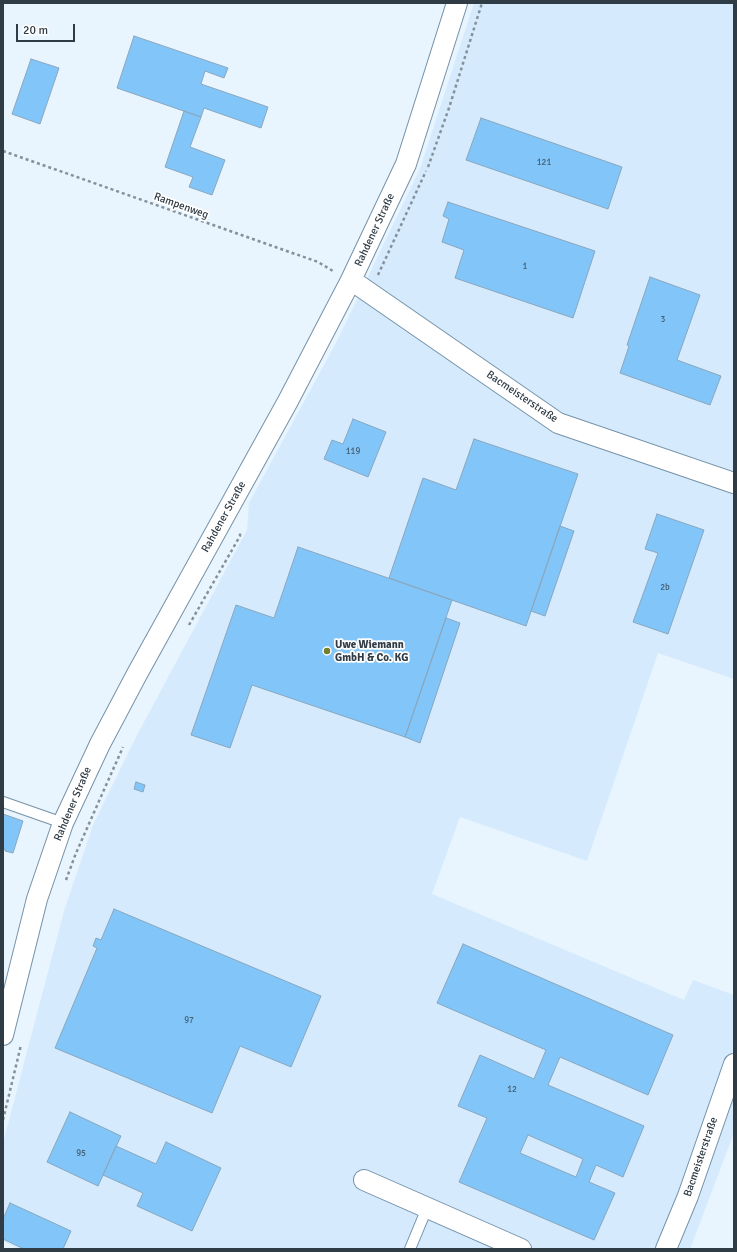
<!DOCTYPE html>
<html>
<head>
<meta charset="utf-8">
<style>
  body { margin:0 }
  #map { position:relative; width:737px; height:1252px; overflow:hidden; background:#e8f4fe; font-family:Signika,sans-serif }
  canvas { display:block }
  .frame { position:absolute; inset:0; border:4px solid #303c45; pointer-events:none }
  .scale { position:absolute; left:16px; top:24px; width:59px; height:18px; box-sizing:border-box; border:2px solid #303c45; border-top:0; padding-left:5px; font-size:12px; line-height:14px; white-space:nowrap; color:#303c45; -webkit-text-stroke:3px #fff; paint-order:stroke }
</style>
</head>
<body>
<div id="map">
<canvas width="737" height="1252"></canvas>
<div class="frame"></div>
<div class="scale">20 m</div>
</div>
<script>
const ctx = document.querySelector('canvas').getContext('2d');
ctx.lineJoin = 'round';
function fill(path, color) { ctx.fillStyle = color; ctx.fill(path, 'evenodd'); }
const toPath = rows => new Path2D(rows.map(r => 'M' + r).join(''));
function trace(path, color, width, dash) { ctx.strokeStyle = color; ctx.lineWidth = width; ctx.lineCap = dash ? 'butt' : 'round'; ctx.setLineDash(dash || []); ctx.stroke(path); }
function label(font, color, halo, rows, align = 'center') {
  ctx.font = font + ' Signika,sans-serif'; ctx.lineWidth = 3.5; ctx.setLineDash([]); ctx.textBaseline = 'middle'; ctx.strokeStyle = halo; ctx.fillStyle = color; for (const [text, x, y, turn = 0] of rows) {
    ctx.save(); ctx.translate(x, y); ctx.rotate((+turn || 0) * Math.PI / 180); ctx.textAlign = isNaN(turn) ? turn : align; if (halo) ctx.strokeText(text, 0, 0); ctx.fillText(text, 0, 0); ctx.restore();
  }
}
fill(toPath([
  [474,3,734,3,734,679,658,653,587,861,460,817,432,894,684,1000,693,980,734,995,734,1133,690,1249,19,1249,3,1241,3,1143,64,911,93,825,136,737,247,530,249,503,337,341,420,169]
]), '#d5ebfd');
const building = toPath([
  [134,36,228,68,224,78,205,71,201,84,268,107,261,128,204,108,201,117,117,88,134,36],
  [31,59,59,68,40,124,12,114,31,59],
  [184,111,201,117,190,147,225,160,212,195,189,187,193,177,165,167,184,111],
  [481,118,622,167,608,209,466,160,481,118],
  [448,202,595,251,573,318,455,278,464,250,442,242,449,219,443,216,448,202],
  [650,277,700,295,677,360,721,376,710,405,620,373,629,346,627,345,650,277],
  [353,419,386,432,368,477,324,459,332,440,343,444,353,419],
  [474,439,578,474,526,626,389,578,423,478,456,490,474,439],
  [657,514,704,530,668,634,633,622,658,553,645,549,657,514],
  [560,526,574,531,545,616,531,611,560,526],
  [298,547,452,600,405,737,252,685,230,748,191,735,236,605,274,618,298,547],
  [446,618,460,623,420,743,405,737,446,618],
  [136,782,145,785,143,792,134,789,136,782],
  [3,814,23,821,13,853,5,851,5,849,3,849,3,814],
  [114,909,321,996,291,1067,240,1046,212,1113,55,1048,97,948,93,946,96,938,101,940,114,909],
  [463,944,673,1035,648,1095,560,1057,548,1085,644,1126,623,1177,596,1165,589,1182,615,1193,594,1240,459,1182,487,1118,458,1106,480,1055,534,1079,546,1050,437,1003,463,944],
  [528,1135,583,1159,576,1177,520,1153,528,1135],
  [70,1112,121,1136,98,1186,47,1162,70,1112],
  [166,1142,221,1168,192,1231,137,1206,143,1193,103,1175,116,1146,156,1164,166,1142],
  [10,1203,71,1231,63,1249,24,1249,3,1239,3,1219,10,1203]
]);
fill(building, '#81c5f9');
trace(building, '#8aa7be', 1);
const lane = toPath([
  [3,802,63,823],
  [410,1249,427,1208]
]);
const street = toPath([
  [351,280,558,423,734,483],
  [3,1035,37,899,63,823,100,744,137,674,288,401,351,280,406,164,457,3],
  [364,1180,521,1249],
  [666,1249,688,1196,734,1064]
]);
trace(lane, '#7592a8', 12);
trace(street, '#7592a8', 22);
trace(toPath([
  [3,151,318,262,333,271],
  [428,167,449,108,482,3],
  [378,275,426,171],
  [189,625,240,536,240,531],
  [66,880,76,853,123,747],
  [3,1120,21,1045]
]), '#85919a', 2.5, [3, 3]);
trace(lane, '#fff', 10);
trace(street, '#fff', 20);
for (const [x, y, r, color] of [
  [327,651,4,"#757e2a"]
]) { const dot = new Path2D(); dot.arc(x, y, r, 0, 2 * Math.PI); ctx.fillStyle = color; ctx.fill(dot); trace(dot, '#fff', 1.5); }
label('9px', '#445e72', null, [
  ["121",544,163],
  ["1",525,267],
  ["3",663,320],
  ["119",353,452],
  ["2b",665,588],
  ["97",189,1021],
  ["12",512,1090],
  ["95",81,1154]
]);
label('11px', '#303c45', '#fff', [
  ["Rampenweg",181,206,20],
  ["Rahdener Straße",375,230,-65],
  ["Bacmeisterstraße",522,397,34],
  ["Rahdener Straße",224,517,-61],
  ["Rahdener Straße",73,804,-67],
  ["Bacmeisterstraße",701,1157,-71]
]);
label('bold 11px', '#303c45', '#fff', [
  ["Uwe Wiemann",335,645],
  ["GmbH & Co. KG",335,658]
], 'left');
</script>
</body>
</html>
